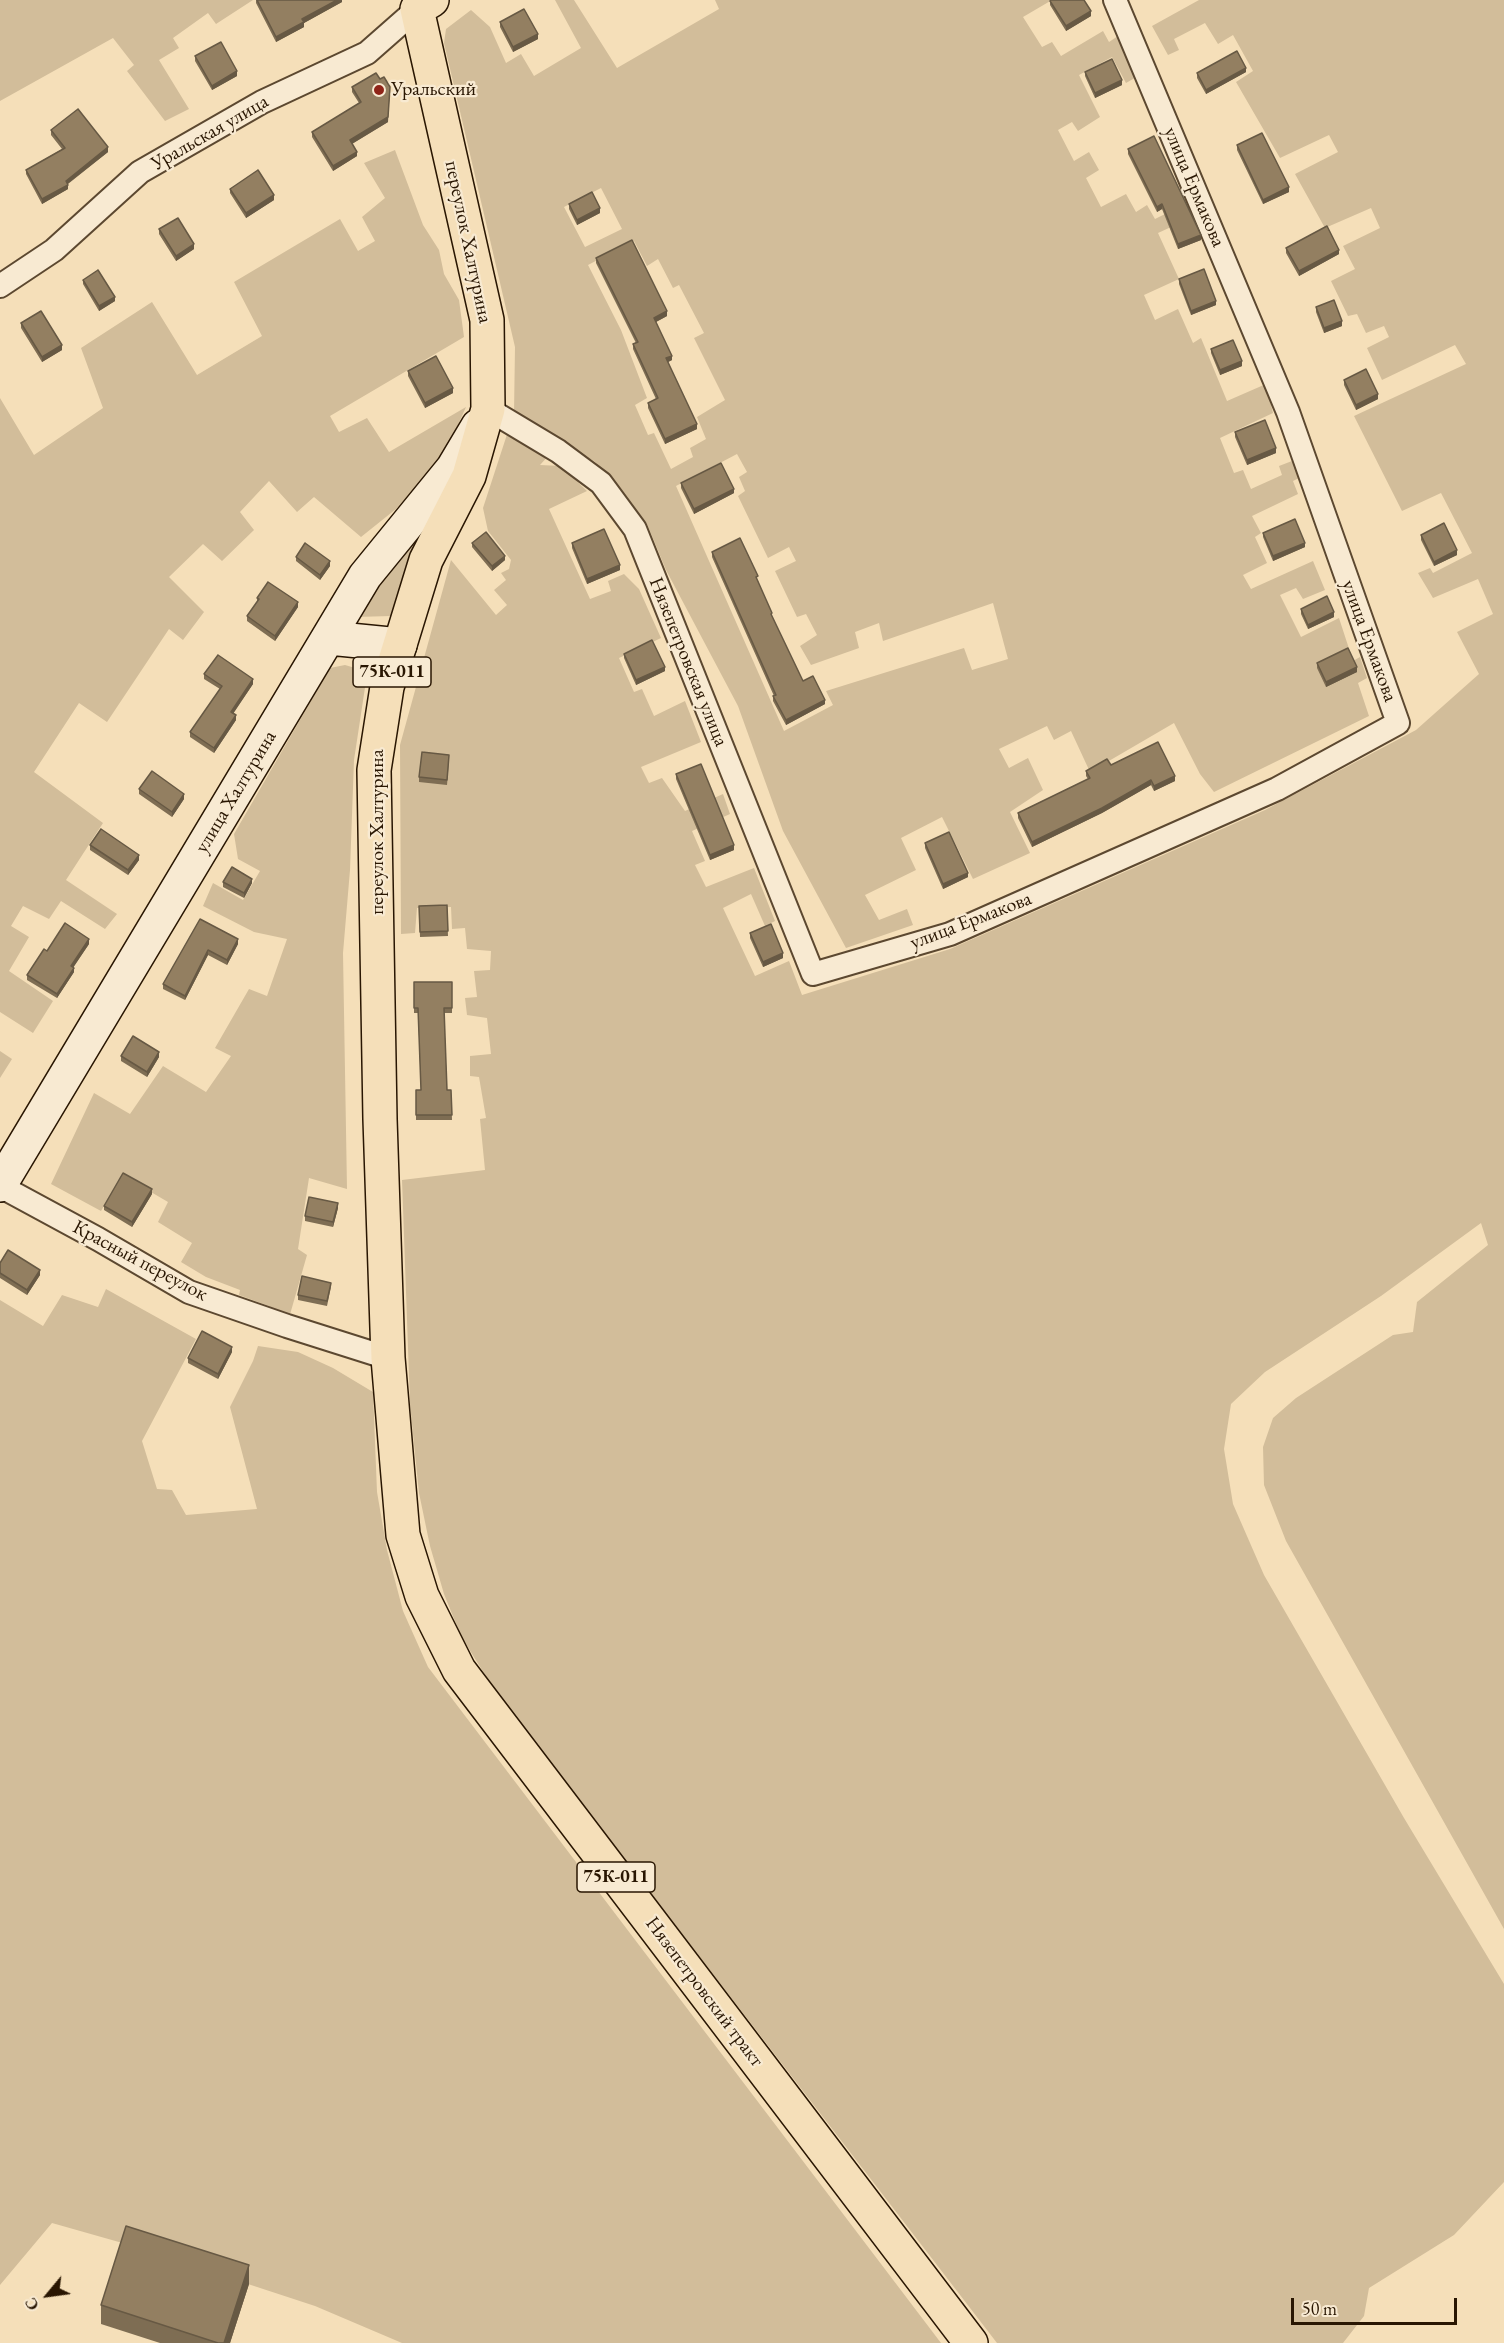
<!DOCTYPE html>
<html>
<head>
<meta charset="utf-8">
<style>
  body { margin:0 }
  #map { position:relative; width:1504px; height:2343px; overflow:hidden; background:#f5dfb9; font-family:"EB Garamond",serif }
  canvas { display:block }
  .north { position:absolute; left:18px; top:2265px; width:60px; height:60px; -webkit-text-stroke:4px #f8ead2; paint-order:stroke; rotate:241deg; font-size:16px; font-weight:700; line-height:24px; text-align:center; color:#291602 }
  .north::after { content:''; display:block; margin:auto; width:21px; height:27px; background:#291602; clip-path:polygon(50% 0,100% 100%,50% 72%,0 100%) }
  .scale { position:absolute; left:1291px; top:2298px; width:166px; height:27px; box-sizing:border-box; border:3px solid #291602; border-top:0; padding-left:8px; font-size:18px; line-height:21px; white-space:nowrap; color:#291602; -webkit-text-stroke:4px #f8ead2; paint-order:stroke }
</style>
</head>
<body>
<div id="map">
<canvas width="1504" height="2343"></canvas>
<div class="north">С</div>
<div class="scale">50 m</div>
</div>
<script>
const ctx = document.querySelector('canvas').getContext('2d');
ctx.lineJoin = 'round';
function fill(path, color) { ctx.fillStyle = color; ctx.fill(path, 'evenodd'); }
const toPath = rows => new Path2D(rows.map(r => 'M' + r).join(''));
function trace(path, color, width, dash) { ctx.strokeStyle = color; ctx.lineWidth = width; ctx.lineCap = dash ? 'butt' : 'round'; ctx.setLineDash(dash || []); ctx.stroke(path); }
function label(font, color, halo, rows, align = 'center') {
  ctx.font = font + ' "EB Garamond",serif'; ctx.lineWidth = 4.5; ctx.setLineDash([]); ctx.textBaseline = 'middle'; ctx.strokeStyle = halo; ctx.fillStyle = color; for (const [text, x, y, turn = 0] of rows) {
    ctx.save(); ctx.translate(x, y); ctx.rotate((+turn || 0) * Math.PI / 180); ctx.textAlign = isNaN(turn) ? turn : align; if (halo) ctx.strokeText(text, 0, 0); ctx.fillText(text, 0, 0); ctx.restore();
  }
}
fill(toPath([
  [0,0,253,0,216,24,208,13,173,38,179,48,159,60,189,109,165,121,127,71,134,65,113,38,0,101],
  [555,0,574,0,617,68,719,9,715,0,1052,0,1023,17,1042,47,1052,42,1061,56,1103,31,1109,42,1118,36,1140,75,1126,83,1112,57,1079,75,1100,117,1078,131,1072,122,1058,130,1074,161,1089,152,1099,170,1086,178,1101,207,1126,194,1136,212,1147,205,1155,219,1189,202,1195,216,1158,233,1179,279,1144,295,1155,320,1178,309,1193,343,1201,338,1227,401,1266,384,1273,413,1220,438,1234,473,1243,470,1251,489,1282,475,1279,466,1292,461,1299,478,1293,481,1298,494,1252,516,1261,533,1255,537,1267,563,1243,575,1251,589,1313,561,1325,590,1303,599,1296,588,1280,595,1301,637,1339,618,1353,661,1360,657,1367,678,1358,683,1369,716,1214,792,1200,774,1174,723,1090,772,1071,731,1054,740,1047,726,999,749,1009,768,1028,758,1043,790,1010,812,1030,853,973,879,942,817,901,838,916,870,865,895,879,920,907,909,913,925,846,948,783,831,738,706,666,570,647,524,614,480,594,461,560,443,540,465,561,466,587,491,549,509,590,599,611,591,608,581,624,574,639,589,661,638,619,658,634,692,642,689,654,716,685,701,701,742,641,767,649,783,662,778,685,811,723,794,730,814,692,831,705,861,695,865,706,887,754,868,775,921,765,926,751,894,723,908,755,976,789,961,802,995,950,949,1265,810,1416,730,1479,674,1457,632,1493,614,1478,579,1433,598,1418,573,1430,568,1433,573,1472,553,1441,493,1402,511,1354,416,1466,364,1455,345,1382,380,1367,348,1389,337,1384,326,1366,333,1357,314,1348,316,1331,281,1355,269,1343,246,1380,228,1371,208,1325,228,1295,174,1338,152,1329,135,1280,158,1236,82,1253,71,1233,35,1218,44,1205,23,1174,39,1179,50,1168,55,1152,26,1199,0,1504,0,1504,1929,1286,1541,1264,1485,1263,1447,1273,1418,1296,1398,1393,1335,1413,1332,1417,1302,1488,1245,1481,1223,1381,1296,1265,1372,1231,1404,1224,1449,1233,1504,1264,1575,1404,1818,1504,1984,1504,2182,1454,2235,1369,2288,1364,2316,1343,2343,997,2343,495,1691,461,1636,444,1594,430,1546,419,1493,410,1404,402,1180,485,1170,480,1119,486,1118,479,1077,470,1076,470,1056,491,1054,487,1018,467,1015,465,998,477,997,474,971,490,970,491,951,467,949,465,928,452,929,451,907,417,908,415,933,401,934,400,745,451,560,496,615,507,605,494,590,506,580,501,573,509,569,511,560,488,531,483,508,514,413,515,347,444,43,446,29,471,10,490,27,506,63,521,54,534,76,581,48],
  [601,188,622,229,585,247,564,207],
  [634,241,647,266,658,259,673,288,679,285,704,333,694,338,725,400,697,417,706,439,690,448,693,457,671,469,654,433,648,435,635,405,647,398,621,330,588,265],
  [737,454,747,472,739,477,745,491,738,496,768,558,789,547,796,561,775,571,797,617,806,614,817,635,800,646,811,665,859,648,855,632,879,623,883,641,993,603,1008,659,972,670,964,648,826,691,833,705,784,731,676,486],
  [395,150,423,225,439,250,444,274,459,300,464,337,330,416,339,432,367,418,389,452,466,407,452,438,433,467,396,509,361,537,314,497,297,512,269,481,240,512,254,530,222,561,203,544,169,577,204,612,183,640,169,629,107,722,79,703,34,772,103,823,66,880,117,914,105,929,61,901,49,919,23,906,11,926,29,937,9,971,53,1001,33,1033,0,1012,0,398,34,455,103,408,81,348,152,302,197,375,262,336,234,282,340,219,358,251,375,241,362,217,385,198,364,163],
  [436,504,407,569,391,616,355,617],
  [345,665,362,670,366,681,354,760,350,870,343,953,347,1189,309,1178,298,1249,307,1255,289,1318,269,1306,239,1295,240,1290,206,1277,181,1262,192,1243,158,1222,168,1202,122,1175,101,1211,51,1184,94,1093,130,1114,163,1066,206,1092,231,1056,215,1048,249,989,267,996,287,939,254,932,203,906,213,883,243,900,260,871,238,859,234,834,330,668],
  [0,1051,12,1059,0,1078],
  [106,1289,196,1339,142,1441,157,1489,172,1490,186,1515,257,1509,230,1407,253,1361,258,1346,298,1352,333,1368,373,1392,377,1492,387,1550,403,1611,428,1667,941,2343,402,2343,315,2306,126,2244,52,2223,0,2285,0,1300,43,1326,62,1295,98,1307]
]), '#d2bd9a');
const street = toPath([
  [0,286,54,250,140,172,262,102,367,53,417,9],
  [488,409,558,451,601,483,635,529,813,974,950,934,1277,789,1398,723,1288,412,1115,0],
  [0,1186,98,1239,189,1292,287,1326,388,1358]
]);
const secondary = toPath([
  [329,638,400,645],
  [0,1185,365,576,453,468,478,426]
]);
const primary = toPath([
  [432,0,417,9,487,320,488,409,469,476,426,560,387,687,374,770,380,1119,388,1358,403,1535,422,1596,459,1670,971,2343]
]);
trace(street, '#5c4830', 26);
trace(secondary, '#291602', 36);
trace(primary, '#291602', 36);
trace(street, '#f8ead2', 22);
trace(secondary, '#f8ead2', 33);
trace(primary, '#f5dfb9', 33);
fill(toPath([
  [256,0,342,0,342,2,304,23,304,27,276,42,256,3],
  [1050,1,1091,16,1066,31,1050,5],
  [500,22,538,39,513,52,500,27],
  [195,56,237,76,212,90,195,61],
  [1085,72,1122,85,1095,98,1085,76],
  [1246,72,1206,94,1197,78,1197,73],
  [352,87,388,122,352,144,357,156,333,171,312,137,312,132,359,103,352,92],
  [51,130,108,152,68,184,68,189,42,204,26,174,26,170,62,149,51,135],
  [1237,145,1289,192,1263,204,1237,150],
  [1128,149,1201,240,1178,249,1162,209,1157,212,1128,154],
  [230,189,274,200,246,218,230,193],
  [569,204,600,213,577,225,569,209],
  [159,229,194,249,176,261,159,234],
  [1286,248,1339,254,1299,276,1286,253],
  [596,258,667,316,656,322,672,360,668,362,697,429,665,444,648,408,648,403,656,399,633,349,633,344,636,343,596,263],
  [1179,279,1216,305,1191,315,1179,284],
  [83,280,115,301,99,311,83,284],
  [1316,307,1342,326,1324,333,1316,312],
  [21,323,62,350,42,362,21,328],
  [1211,349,1242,366,1220,375,1211,353],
  [408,371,453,393,425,408,408,376],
  [1344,380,1378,399,1356,410,1344,385],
  [1235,432,1276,453,1247,465,1235,437],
  [681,483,734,493,694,514,681,488],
  [1263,533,1305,547,1273,561,1263,537],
  [1421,535,1457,555,1434,566,1421,540],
  [472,543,505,560,492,571,472,547],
  [572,543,620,570,587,584,572,548],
  [712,552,758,581,772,617,803,681,825,704,786,725,773,701,773,696,774,696,712,557],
  [296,557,330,566,320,580,296,561],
  [257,598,298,607,275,641,247,621,247,616,257,602],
  [1301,609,1334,617,1308,629,1301,614],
  [624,654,665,671,636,685,624,658],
  [1317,663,1357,672,1326,687,1317,668],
  [204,674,253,684,233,713,236,720,214,753,190,737,190,732,220,689,204,679],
  [449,760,447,785,419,782,419,777],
  [1111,765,1175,781,1154,791,1151,785,1102,813,1032,847,1018,818,1018,813,1088,779,1086,776,1086,771],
  [676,774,734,850,710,860,676,779],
  [139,789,184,799,172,817,139,794],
  [925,843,968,877,943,889,925,848],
  [90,845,139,860,128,875,90,850],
  [223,882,252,883,244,898,223,887],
  [447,905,448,936,420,937,419,906],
  [200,919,238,944,227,965,208,955,185,1000,163,989,163,984],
  [750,933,783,958,763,967,750,938],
  [89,944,73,967,74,972,57,998,27,980,27,975,47,951],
  [414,982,452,982,452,1013,444,1013,447,1090,451,1090,452,1120,416,1120,416,1090,421,1090,418,1013,414,1013],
  [121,1056,159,1057,147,1077,121,1061],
  [152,1194,132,1227,104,1210,104,1206],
  [338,1208,333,1227,305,1221,305,1216],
  [0,1263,40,1275,27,1295,0,1278],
  [331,1287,327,1306,298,1300,298,1295],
  [232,1352,218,1379,188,1363,188,1358],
  [249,2284,230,2343,160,2343,101,2324,101,2305]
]), '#7e6d53');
fill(toPath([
  [337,0,342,0,342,2,304,23,304,27,276,42,276,37,302,19],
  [1091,11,1091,16,1066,31,1066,26],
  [538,34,538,39,513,52,513,47],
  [1246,68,1246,72,1206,94,1206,90],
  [237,71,237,76,212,90,212,86],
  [1122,80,1122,85,1095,98,1095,93],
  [390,87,388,122,350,145,350,140],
  [108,147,108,152,66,185,66,181],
  [357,152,357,156,333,171,333,166],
  [68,185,68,189,42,204,42,199],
  [1289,187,1289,192,1263,204,1263,200],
  [274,195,274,200,246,218,246,213],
  [1162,204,1162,209,1157,212,1157,207],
  [600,208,600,213,577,225,577,220],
  [1201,235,1201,240,1178,249,1178,244],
  [194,244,194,249,176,261,176,256],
  [1339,250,1339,254,1299,276,1299,271],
  [115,297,115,301,99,311,99,306],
  [1216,301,1216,305,1191,315,1191,311],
  [667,311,667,316,654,323,654,318],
  [1342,321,1342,326,1324,333,1324,328],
  [62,345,62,350,42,362,42,357],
  [672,356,672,360,666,363,666,358],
  [1242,361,1242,366,1220,375,1220,370],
  [453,388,453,393,425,408,425,403],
  [1378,394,1378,399,1356,410,1356,405],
  [697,424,697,429,665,444,665,439],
  [1276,448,1276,453,1247,465,1247,460],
  [734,489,734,493,694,514,694,509],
  [1305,543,1305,547,1273,561,1273,556],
  [1457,550,1457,555,1434,566,1434,562],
  [505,556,505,560,492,571,492,566],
  [330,561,330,566,320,580,320,575],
  [620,565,620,570,587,584,587,579],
  [298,602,298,607,275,641,275,636],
  [1334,612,1334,617,1308,629,1308,625],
  [665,667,665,671,636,685,636,680],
  [1357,667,1357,672,1326,687,1326,682],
  [253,679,253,684,231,717,231,712],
  [825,700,825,704,786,725,786,720],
  [236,715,236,720,214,753,214,748],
  [1175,776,1175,781,1154,791,1154,786],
  [1151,780,1151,785,1102,813,1032,847,1032,842],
  [184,794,184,799,172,817,172,812],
  [734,845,734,850,710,860,710,855],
  [139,855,139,860,128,875,128,870],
  [968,873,968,877,943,889,943,884],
  [252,879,252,883,244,898,244,893],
  [89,939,89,944,71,971,71,966],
  [238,939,238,944,227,965,227,960],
  [208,950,208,955,185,1000,185,996],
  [783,953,783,958,763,967,763,962],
  [74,968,74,972,57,998,57,994],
  [159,1052,159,1057,147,1077,147,1072],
  [152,1189,152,1194,132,1227,132,1222],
  [338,1203,338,1208,333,1227,333,1222],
  [40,1270,40,1275,27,1295,27,1290],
  [232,1347,232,1352,218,1379,218,1374],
  [249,2265,249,2284,230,2343,224,2343]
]), '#675944');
const building = toPath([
  [257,0,337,0,302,19,304,22,276,37,257,0],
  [1051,0,1084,0,1091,11,1066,26,1050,1,1051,0],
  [524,9,538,34,513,47,500,22,524,9],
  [221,42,237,71,212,86,195,56,221,42],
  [1237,51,1246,68,1206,90,1197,73,1237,51],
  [1112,59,1122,80,1095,93,1085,72,1112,59],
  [376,73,380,79,384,77,390,87,388,117,350,140,357,152,333,166,312,132,361,102,352,87,376,73],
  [78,109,108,147,66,181,68,185,42,199,26,170,65,148,51,130,78,109],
  [1262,133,1289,187,1263,200,1237,145,1262,133],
  [1154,136,1201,235,1178,244,1162,204,1157,207,1128,149,1154,136],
  [258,170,274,195,246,213,230,189,258,170],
  [592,192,600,208,577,220,569,204,592,192],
  [178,218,194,244,176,256,159,229,178,218],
  [1327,226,1339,250,1299,271,1286,248,1327,226],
  [632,240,667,311,654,318,672,356,666,358,697,424,665,439,648,403,658,398,633,344,638,342,596,258,632,240],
  [1204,269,1216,301,1191,311,1179,279,1204,269],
  [98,270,115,297,99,306,83,280,98,270],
  [1334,300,1342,321,1324,328,1316,307,1334,300],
  [41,311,62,345,42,357,21,323,41,311],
  [1233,340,1242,361,1220,370,1211,349,1233,340],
  [436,356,453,388,425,403,408,371,436,356],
  [1366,369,1378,394,1356,405,1344,380,1366,369],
  [1265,420,1276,448,1247,460,1235,432,1265,420],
  [721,463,734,489,694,509,681,483,721,463],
  [1295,519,1305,543,1273,556,1263,533,1295,519],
  [1444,523,1457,550,1434,562,1421,535,1444,523],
  [604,529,620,565,587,579,572,543,604,529],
  [486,532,505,556,492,566,472,543,486,532],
  [740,538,758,576,756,577,772,613,771,614,803,681,813,676,825,700,786,720,773,696,776,695,712,552,740,538],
  [305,543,330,561,320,575,296,557,305,543],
  [268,582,298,602,275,636,247,616,259,599,257,598,268,582],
  [1327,596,1334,612,1308,625,1301,609,1327,596],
  [652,640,665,667,636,680,624,654,652,640],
  [1348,648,1357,667,1326,682,1317,663,1348,648],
  [218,655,253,679,231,712,236,715,214,748,190,732,222,686,204,674,218,655],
  [1158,742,1175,776,1154,786,1151,780,1102,808,1032,842,1018,813,1090,778,1086,771,1107,759,1111,765,1158,742],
  [422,752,449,755,447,780,419,777,422,752],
  [701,764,734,845,710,855,676,774,701,764],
  [152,771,184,794,172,812,139,789,152,771],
  [101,829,139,855,128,870,90,845,101,829],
  [949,832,968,873,943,884,925,843,949,832],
  [232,867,252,879,244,893,223,882,232,867],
  [447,905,448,931,420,932,419,906,447,905],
  [200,919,238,939,227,960,208,950,185,996,163,984,200,919],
  [65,923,89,939,71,966,74,968,57,994,27,975,44,949,47,951,65,923],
  [771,924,783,953,763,962,750,933,771,924],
  [414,982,452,982,452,1008,444,1008,447,1090,451,1090,452,1115,416,1115,416,1090,421,1090,418,1008,414,1008,414,982],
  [133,1036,159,1052,147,1072,121,1056,133,1036],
  [123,1173,152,1189,132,1222,104,1206,123,1173],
  [309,1197,338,1203,333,1222,305,1216,309,1197],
  [8,1250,40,1270,27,1290,0,1273,0,1263,8,1250],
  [302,1276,331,1283,327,1301,298,1295,302,1276],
  [202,1331,232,1347,218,1374,188,1358,202,1331],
  [126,2226,249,2265,224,2343,218,2343,101,2305,126,2226]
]);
fill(building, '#937f61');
trace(building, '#675944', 1.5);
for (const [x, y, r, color] of [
  [379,90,6,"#8f2418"]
]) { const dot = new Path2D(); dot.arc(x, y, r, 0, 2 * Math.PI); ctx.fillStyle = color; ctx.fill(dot); trace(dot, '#f8ead2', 2); }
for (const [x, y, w] of [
  [392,672,78],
  [616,1877,78]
]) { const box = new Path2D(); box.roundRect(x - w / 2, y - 15, w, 30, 4.5); ctx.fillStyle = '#f8ead2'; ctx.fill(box); trace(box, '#291602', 1.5); }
label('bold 18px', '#291602', null, [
  ["75К-011",392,672],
  ["75К-011",616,1877]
]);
label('20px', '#291602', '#f8ead2', [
  ["Уральский",391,90]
], 'left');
label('20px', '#291602', '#f8ead2', [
  ["Уральская улица",210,133,-30],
  ["улица Ермакова",1194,187,67],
  ["переулок Халтурина",468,242,78],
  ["улица Ермакова",1369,641,70],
  ["Нязепетровская улица",688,662,68],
  ["улица Халтурина",236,792,-59],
  ["переулок Халтурина",378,832,-90],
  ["улица Ермакова",971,921,-21],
  ["Красный переулок",140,1261,28],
  ["Нязепетровский тракт",704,1992,53]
]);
</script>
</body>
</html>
